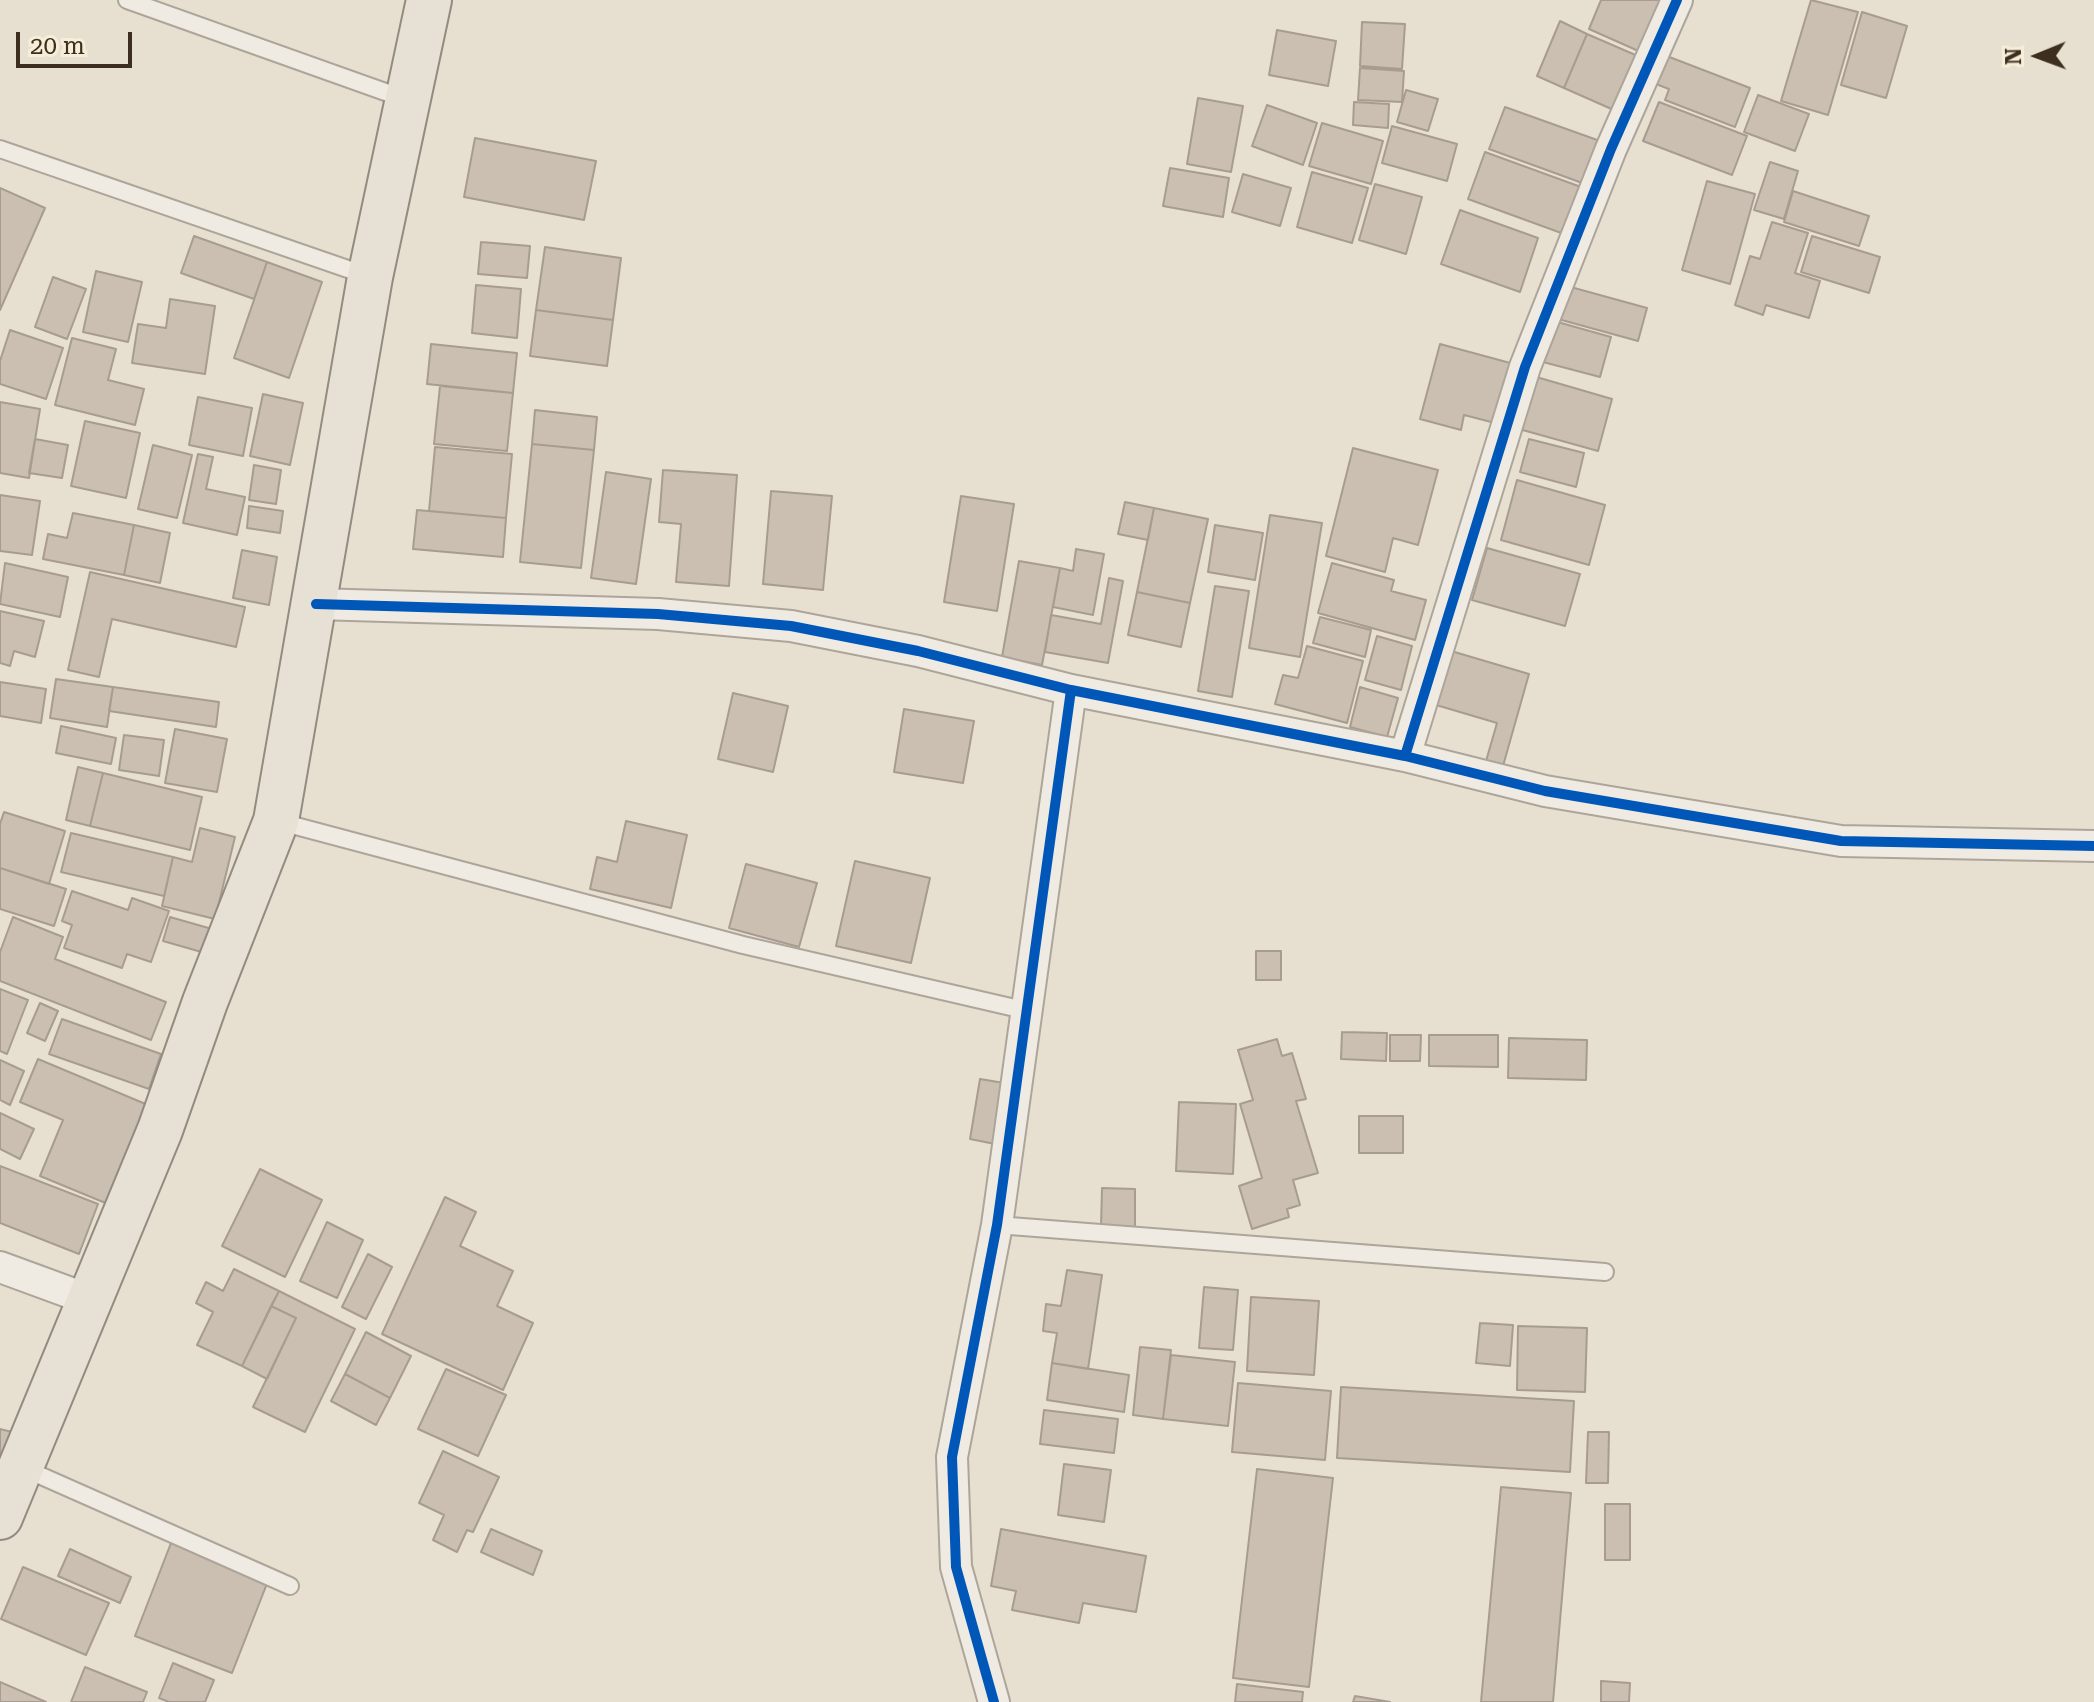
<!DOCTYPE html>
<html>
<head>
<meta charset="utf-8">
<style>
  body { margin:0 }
  #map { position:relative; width:2094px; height:1702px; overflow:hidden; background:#e7e0d1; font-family:"Roboto Serif",serif }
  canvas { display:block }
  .north { position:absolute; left:1998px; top:16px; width:80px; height:80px; -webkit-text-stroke:6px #f7eed8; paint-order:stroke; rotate:269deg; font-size:22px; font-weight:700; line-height:32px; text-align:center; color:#3d2e20 }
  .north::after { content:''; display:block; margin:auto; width:28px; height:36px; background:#3d2e20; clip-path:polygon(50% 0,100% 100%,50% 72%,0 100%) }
  .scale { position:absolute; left:16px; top:32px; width:116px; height:36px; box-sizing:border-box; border:4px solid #3d2e20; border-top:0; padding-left:10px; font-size:24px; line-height:28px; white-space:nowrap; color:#3d2e20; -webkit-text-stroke:6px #f7eed8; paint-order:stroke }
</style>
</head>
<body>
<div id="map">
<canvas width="2094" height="1702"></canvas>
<div class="north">N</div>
<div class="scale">20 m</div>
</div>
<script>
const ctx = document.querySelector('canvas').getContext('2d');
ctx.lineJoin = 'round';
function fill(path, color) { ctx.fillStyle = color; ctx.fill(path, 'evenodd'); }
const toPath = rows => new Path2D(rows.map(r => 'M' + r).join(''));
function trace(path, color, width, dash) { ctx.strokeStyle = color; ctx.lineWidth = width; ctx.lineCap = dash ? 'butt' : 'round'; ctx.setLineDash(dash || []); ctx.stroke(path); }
const building = toPath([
  [1601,0,1666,0,1643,53,1589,29,1601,0],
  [1811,0,1858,12,1828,115,1781,101,1811,0],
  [1862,12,1907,26,1886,98,1841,85,1862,12],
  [1560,21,1587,34,1564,88,1537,76,1560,21],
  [1362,22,1405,24,1402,69,1360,66,1362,22],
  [1277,30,1336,41,1328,86,1269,75,1277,30],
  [1587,34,1640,57,1616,111,1564,88,1587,34],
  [1659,53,1750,88,1735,127,1665,100,1669,89,1648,81,1659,53],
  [1360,68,1404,71,1402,102,1358,100,1360,68],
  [1406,90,1438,99,1428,131,1397,122,1406,90],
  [1758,95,1809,114,1795,151,1744,132,1758,95],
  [1198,98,1243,106,1231,172,1187,164,1198,98],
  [1354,102,1389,104,1388,128,1353,125,1354,102],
  [1659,102,1747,136,1732,175,1643,141,1659,102],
  [1267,105,1317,123,1303,165,1252,146,1267,105],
  [1505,107,1600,141,1585,184,1489,149,1505,107],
  [1322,123,1383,141,1371,184,1309,166,1322,123],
  [1392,126,1457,144,1447,181,1382,163,1392,126],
  [475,138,596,161,584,220,464,197,475,138],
  [1485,152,1581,187,1564,234,1468,199,1485,152],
  [1770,162,1798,171,1784,219,1754,210,1770,162],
  [1170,168,1229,178,1223,217,1163,206,1170,168],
  [1312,172,1368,188,1352,243,1297,227,1312,172],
  [1243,174,1291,188,1280,226,1232,212,1243,174],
  [1707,181,1755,194,1730,284,1682,270,1707,181],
  [1375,184,1422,197,1406,254,1359,240,1375,184],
  [0,188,45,208,0,310,0,188],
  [1793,191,1869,216,1859,246,1784,222,1793,191],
  [1460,210,1538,238,1520,292,1441,264,1460,210],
  [1772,222,1808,233,1795,273,1820,281,1809,318,1766,305,1763,315,1735,305,1750,256,1760,259,1772,222],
  [194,236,267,262,254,299,181,273,194,236],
  [1812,236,1880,257,1869,293,1801,272,1812,236],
  [481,242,530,246,527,278,478,274,481,242],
  [545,247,621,258,613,320,536,310,545,247],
  [267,262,322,282,289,378,234,358,267,262],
  [96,271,142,282,128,342,83,332,96,271],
  [53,277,86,289,67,339,35,327,53,277],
  [476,285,521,289,517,338,472,333,476,285],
  [1567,286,1647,308,1638,341,1558,319,1567,286],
  [170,299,215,306,205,374,132,363,138,324,166,328,170,299],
  [536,310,613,320,607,366,530,356,536,310],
  [1554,321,1611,337,1600,377,1543,362,1554,321],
  [10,330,63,348,46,399,0,384,0,361,10,330],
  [72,338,116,349,108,380,144,389,135,425,55,405,72,338],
  [431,344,517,353,513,393,427,384,431,344],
  [1440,344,1514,364,1499,424,1464,415,1461,430,1420,419,1440,344],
  [1533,376,1612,399,1598,451,1519,429,1533,376],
  [440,386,513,393,507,451,434,444,440,386],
  [263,394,303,403,290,465,250,456,263,394],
  [198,397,252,408,243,456,189,445,198,397],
  [0,402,40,409,29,478,0,473,0,402],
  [535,410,597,417,594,450,532,444,535,410],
  [85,421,140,433,126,498,71,486,85,421],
  [35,439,68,445,62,478,29,473,35,439],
  [1529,439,1584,453,1576,487,1520,472,1529,439],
  [532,444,594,450,581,568,520,562,532,444],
  [153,445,192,455,177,518,138,509,153,445],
  [435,447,512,454,506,518,429,511,435,447],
  [1353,448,1438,470,1418,545,1393,538,1385,572,1326,556,1353,448],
  [198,454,213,457,206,489,245,497,237,535,183,523,198,454],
  [254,465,281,470,276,504,249,500,254,465],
  [663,470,737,475,729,586,676,582,681,524,659,522,663,470],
  [606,472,651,479,636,584,591,578,606,472],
  [1517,480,1605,505,1589,565,1501,540,1517,480],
  [771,491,832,496,823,590,763,584,771,491],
  [0,495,40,501,32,555,0,551,0,495],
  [961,496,1014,504,997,611,944,602,961,496],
  [1125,502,1154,508,1148,540,1118,534,1125,502],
  [249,506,283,511,280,533,247,528,249,506],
  [1154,508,1208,519,1190,603,1137,592,1154,508],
  [417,510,506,518,503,557,413,549,417,510],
  [73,513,134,525,124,575,43,559,48,534,67,538,73,513],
  [1270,515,1322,523,1300,657,1249,648,1270,515],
  [134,525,170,533,160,583,124,575,134,525],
  [1215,525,1263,533,1255,580,1208,572,1215,525],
  [1487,548,1580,574,1565,626,1472,600,1487,548],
  [1076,549,1104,554,1093,615,1053,607,1060,568,1073,571,1076,549],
  [242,550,277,557,269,605,233,598,242,550],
  [1019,561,1060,568,1042,665,1002,657,1019,561],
  [5,563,68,577,60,617,0,604,5,563],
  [1332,563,1394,580,1391,591,1426,600,1415,640,1318,613,1332,563],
  [90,572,245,607,236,647,112,619,99,677,68,670,90,572],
  [1109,578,1123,581,1108,663,1045,652,1051,615,1101,624,1109,578],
  [1215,586,1249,591,1232,697,1198,691,1215,586],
  [1137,592,1190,603,1181,647,1128,635,1137,592],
  [0,611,44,621,35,657,14,651,10,666,0,663,0,611],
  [1320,617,1371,630,1365,657,1313,643,1320,617],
  [1377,636,1412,646,1401,690,1365,680,1377,636],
  [1307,646,1363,661,1347,723,1275,704,1283,675,1298,678,1307,646],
  [1441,648,1529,674,1503,766,1486,761,1497,723,1426,702,1441,648],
  [56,679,113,687,107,727,50,718,56,679],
  [0,682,46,689,41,723,0,716,0,682],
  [113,687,219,702,216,727,109,711,113,687],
  [1360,687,1398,698,1387,737,1350,727,1360,687],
  [733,693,788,706,773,772,718,759,733,693],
  [904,709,974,721,963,783,894,772,904,709],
  [61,726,116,738,111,764,56,753,61,726],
  [175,729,227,739,217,792,165,783,175,729],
  [124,735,164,740,159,776,119,770,124,735],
  [78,767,103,773,90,826,66,820,78,767],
  [103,773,202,797,190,850,90,826,103,773],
  [4,812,65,831,49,884,0,868,0,824,4,812],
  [626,821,687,835,671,908,590,889,597,857,617,862,626,821],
  [200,828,235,837,215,919,162,906,173,857,192,862,200,828],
  [71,833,173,857,164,896,61,872,71,833],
  [855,861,930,878,911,963,836,946,855,861],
  [746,864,817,883,799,947,729,928,746,864],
  [0,868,66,889,54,926,0,909,0,868],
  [72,891,128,910,132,898,169,911,151,962,127,954,122,968,64,948,72,925,62,921,72,891],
  [13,917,63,937,55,959,166,1002,151,1040,0,981,0,952,13,917],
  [170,917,212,929,205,953,163,941,170,917],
  [1256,951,1281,951,1281,980,1256,980,1256,951],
  [0,989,28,1000,7,1054,0,1051,0,989],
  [40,1003,58,1011,45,1041,27,1033,40,1003],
  [62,1019,161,1054,149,1089,49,1054,62,1019],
  [1342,1032,1387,1033,1386,1061,1341,1059,1342,1032],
  [1390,1035,1421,1035,1420,1061,1390,1061,1390,1035],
  [1429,1035,1498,1035,1498,1067,1429,1066,1429,1035],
  [1509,1038,1587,1040,1586,1080,1508,1078,1509,1038],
  [1277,1039,1282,1056,1292,1053,1306,1099,1296,1101,1318,1173,1293,1180,1300,1205,1287,1209,1289,1217,1252,1229,1239,1186,1262,1178,1240,1104,1253,1100,1238,1050,1277,1039],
  [38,1059,148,1105,108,1204,40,1176,63,1120,20,1102,38,1059],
  [0,1060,24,1071,10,1105,0,1100,0,1060],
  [980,1079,1004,1083,995,1144,970,1139,980,1079],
  [1179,1102,1236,1104,1233,1174,1176,1171,1179,1102],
  [0,1113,34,1129,20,1159,0,1149,0,1113],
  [1359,1116,1403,1116,1403,1153,1359,1153,1359,1116],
  [0,1166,98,1204,79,1254,0,1223,0,1166],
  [260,1169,322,1200,285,1277,222,1246,260,1169],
  [1102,1188,1135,1189,1135,1228,1101,1227,1102,1188],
  [445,1197,476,1212,460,1246,513,1271,497,1306,533,1323,503,1390,382,1334,445,1197],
  [327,1222,363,1240,337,1298,300,1281,327,1222],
  [368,1254,392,1267,366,1319,342,1307,368,1254],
  [234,1269,279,1291,242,1366,197,1345,213,1312,196,1303,206,1282,223,1291,234,1269],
  [1067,1270,1102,1275,1088,1369,1052,1363,1057,1333,1043,1331,1046,1304,1061,1306,1067,1270],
  [1204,1287,1238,1290,1233,1350,1199,1348,1204,1287],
  [279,1291,355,1329,305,1432,253,1407,296,1318,271,1306,279,1291],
  [1251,1297,1319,1301,1314,1375,1247,1371,1251,1297],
  [271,1306,296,1318,267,1379,242,1366,271,1306],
  [1480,1323,1513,1325,1510,1366,1476,1363,1480,1323],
  [1518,1326,1587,1328,1585,1392,1517,1390,1518,1326],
  [366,1332,411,1356,390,1398,345,1374,366,1332],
  [1140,1347,1171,1350,1163,1419,1133,1415,1140,1347],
  [1171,1355,1235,1362,1228,1426,1163,1419,1171,1355],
  [1052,1363,1129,1375,1124,1412,1047,1400,1052,1363],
  [446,1369,506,1395,478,1456,418,1429,446,1369],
  [345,1374,390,1398,376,1425,331,1401,345,1374],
  [1238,1383,1331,1391,1325,1460,1232,1452,1238,1383],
  [1341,1387,1574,1401,1570,1472,1337,1458,1341,1387],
  [1044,1410,1118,1419,1114,1453,1040,1444,1044,1410],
  [0,1429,12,1432,0,1471,0,1429],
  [1588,1432,1609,1432,1608,1483,1586,1483,1588,1432],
  [443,1451,499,1477,473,1532,467,1530,457,1552,433,1540,444,1515,419,1503,443,1451],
  [1064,1464,1111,1470,1104,1522,1058,1515,1064,1464],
  [1257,1469,1333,1478,1309,1687,1233,1678,1257,1469],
  [1501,1487,1571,1493,1553,1702,1481,1702,1501,1487],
  [1605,1504,1630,1504,1630,1560,1605,1560,1605,1504],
  [491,1529,542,1551,533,1575,481,1552,491,1529],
  [1001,1529,1146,1556,1136,1612,1083,1603,1079,1623,1012,1610,1016,1591,991,1586,1001,1529],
  [171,1543,268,1581,232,1673,135,1636,171,1543],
  [70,1549,131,1577,120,1603,58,1576,70,1549],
  [23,1567,109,1603,86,1655,1,1619,23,1567],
  [173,1663,214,1680,205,1702,169,1702,159,1698,173,1663],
  [85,1667,147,1692,143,1702,71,1702,85,1667],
  [1601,1681,1630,1683,1629,1702,1601,1702,1601,1681],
  [0,1682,46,1702,0,1702,0,1682],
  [1237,1684,1303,1692,1302,1702,1235,1702,1237,1684],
  [1355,1696,1390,1702,1353,1702,1355,1696]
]);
fill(building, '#cbbfb2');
trace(building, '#a89c90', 2);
const lane = toPath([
  [127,0,405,99],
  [0,149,368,276],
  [277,821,743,945,1028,1011],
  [997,1225,1605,1272],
  [21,1467,290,1586]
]);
const street = toPath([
  [316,604,658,614,791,626,918,651,1071,690,1405,756,1545,791,1841,841,2094,846],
  [1405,756,1525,367,1611,149,1677,0],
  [0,1267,90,1300],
  [994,1702,956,1567,952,1457,997,1225,1071,690]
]);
const primary = toPath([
  [0,1517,160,1130,205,1002,276,821,370,277,429,0]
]);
trace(lane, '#ada599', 20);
trace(street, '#ada599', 34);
trace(primary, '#928b80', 48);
trace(lane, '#efebe3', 16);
trace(street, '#efebe3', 30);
trace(primary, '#e6e1d4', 44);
trace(toPath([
  [316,604,658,614,791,626,918,651,1071,690,1405,756,1545,791,1841,841,2094,846],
  [1405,756,1525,367,1611,149,1677,0],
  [994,1702,956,1567,952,1457,997,1225,1071,690]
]), '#0057b8', 10);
</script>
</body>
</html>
